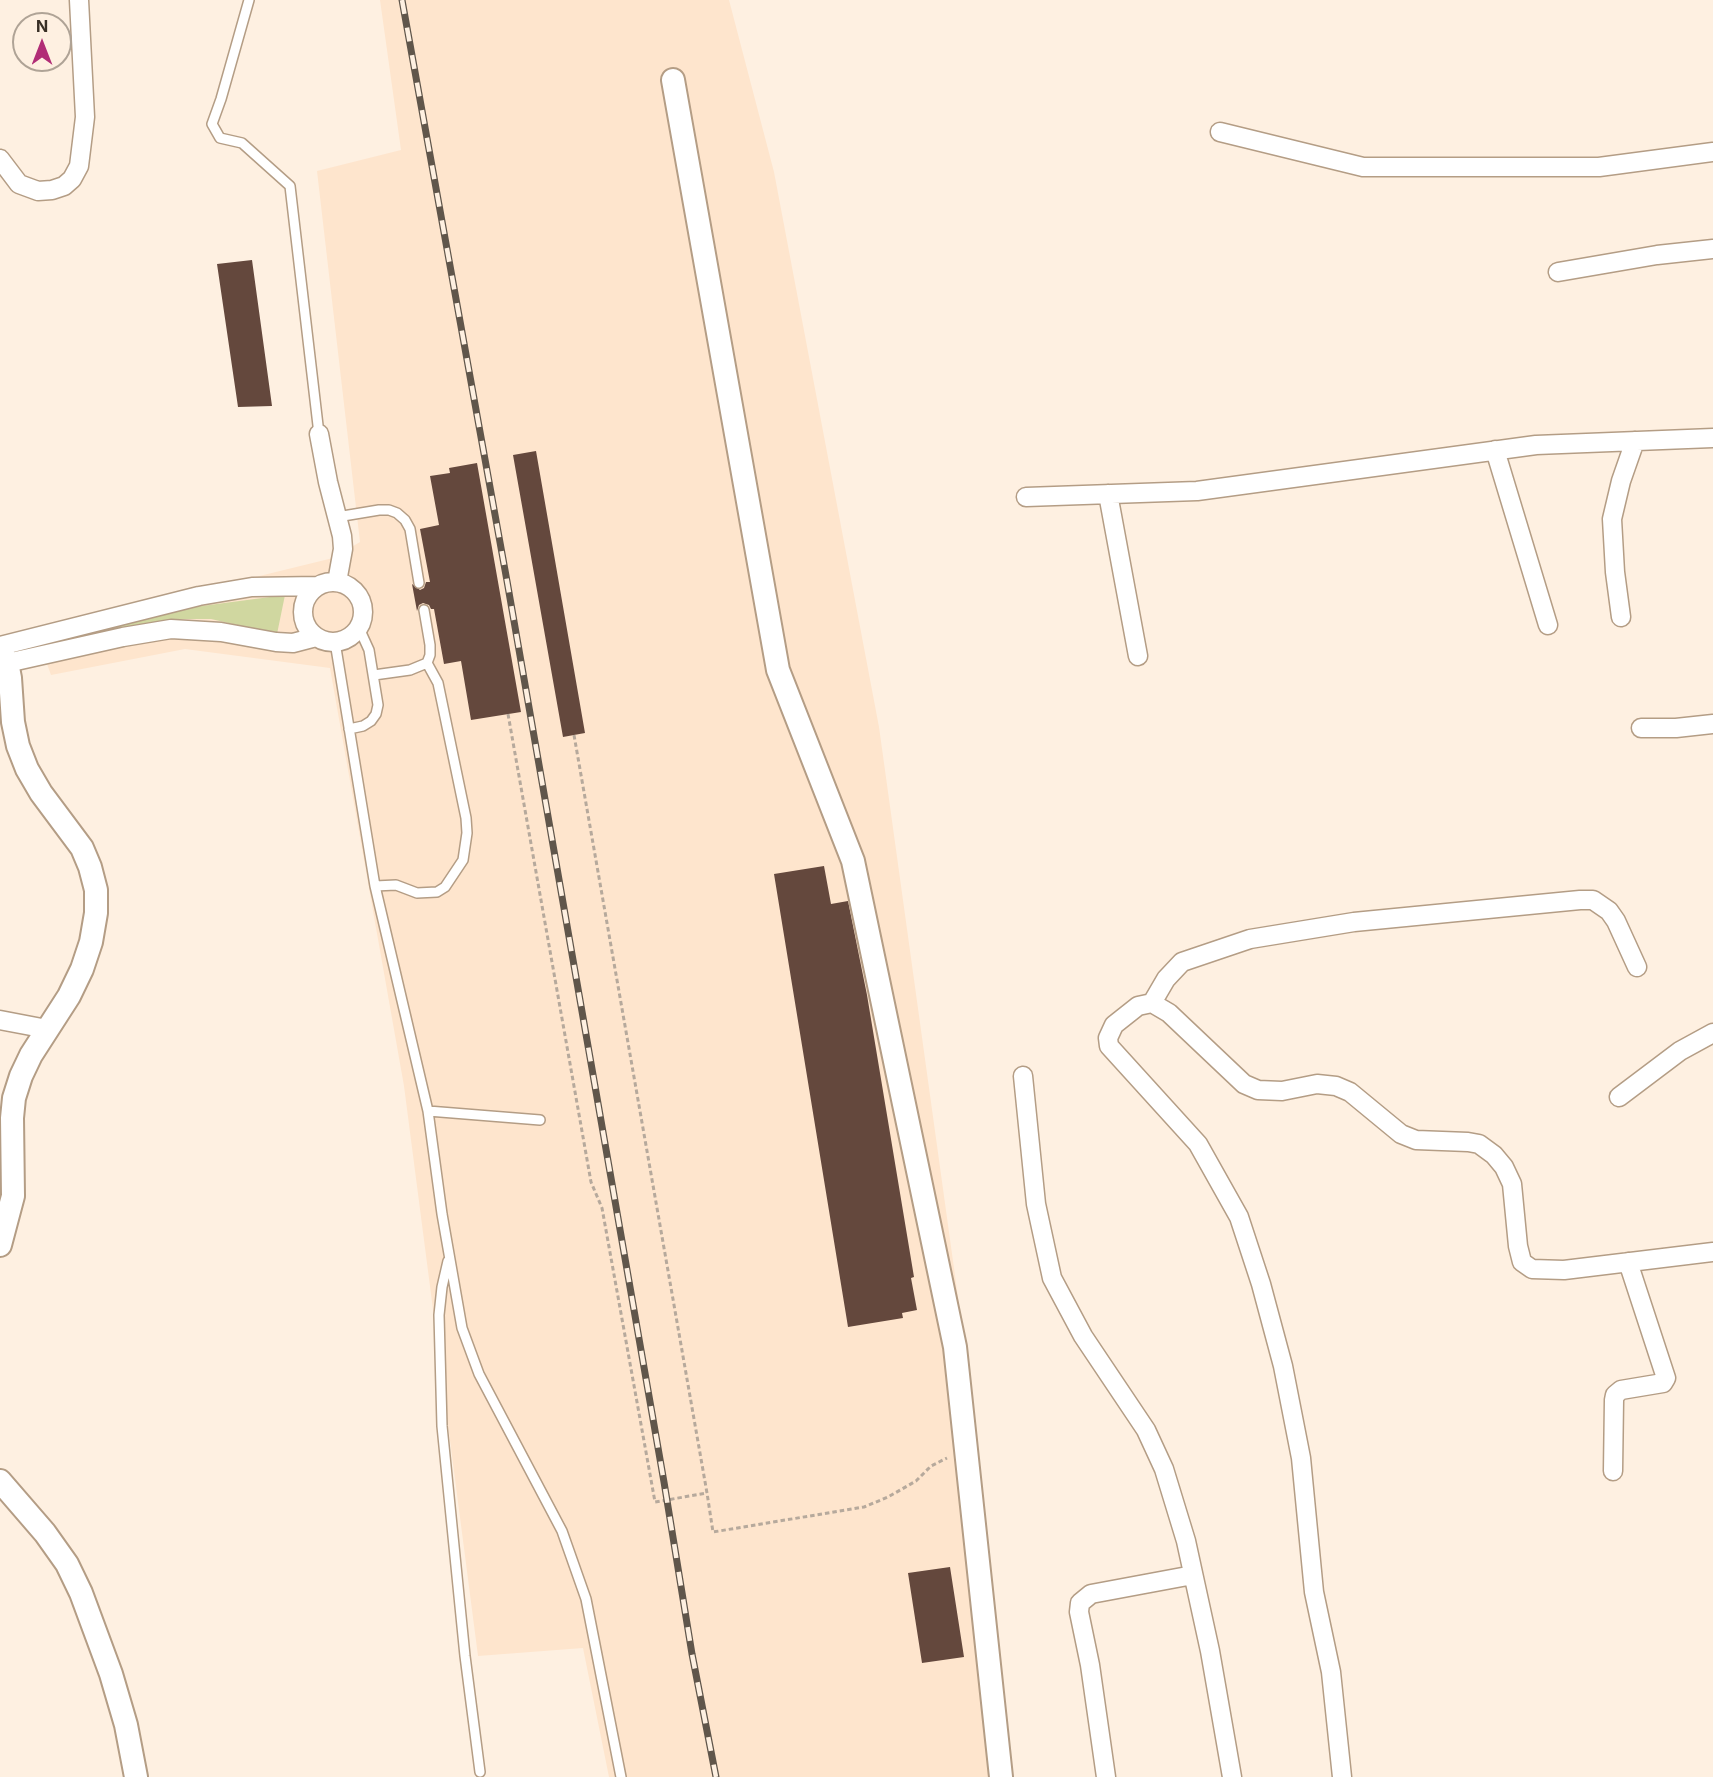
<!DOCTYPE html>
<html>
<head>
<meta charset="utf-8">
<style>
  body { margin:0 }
  #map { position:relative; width:1713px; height:1777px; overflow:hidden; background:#fef0e1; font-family:Inter,sans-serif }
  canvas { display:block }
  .north { position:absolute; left:12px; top:12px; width:60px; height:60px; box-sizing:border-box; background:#fef0e1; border:2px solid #afa396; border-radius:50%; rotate:0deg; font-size:16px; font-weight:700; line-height:24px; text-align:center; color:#382f25 }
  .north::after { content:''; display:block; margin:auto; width:21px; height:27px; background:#b12d76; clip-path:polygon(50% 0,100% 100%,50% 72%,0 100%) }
</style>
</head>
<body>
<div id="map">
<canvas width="1713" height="1777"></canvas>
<div class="north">N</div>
</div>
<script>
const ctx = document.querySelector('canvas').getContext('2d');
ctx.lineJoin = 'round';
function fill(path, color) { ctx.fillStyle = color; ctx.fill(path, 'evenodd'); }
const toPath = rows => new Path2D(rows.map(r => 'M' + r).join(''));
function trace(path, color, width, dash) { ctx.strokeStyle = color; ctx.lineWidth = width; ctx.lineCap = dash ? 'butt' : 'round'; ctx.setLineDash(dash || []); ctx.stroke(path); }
fill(toPath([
  [380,0,729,0,774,172,879,727,971,1391,998,1777,609,1777,583,1648,478,1656,404,1086,330,668,185,649,51,675,35,631,333,558,360,542,317,171,401,150]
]), '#fee5cd');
fill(toPath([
  [285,595,277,634,211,619,178,619,143,625,22,654,17,651,179,609]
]), '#d0d7a0');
fill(toPath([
  [252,260,272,406,238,407,217,264],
  [536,451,585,733,563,737,513,455],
  [477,463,521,712,471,720,461,661,444,664,434,609,431,609,429,605,423,603,419,605,417,611,412,584,420,590,424,588,426,582,430,582,420,529,439,525,430,476,450,473,449,468],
  [824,866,831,904,848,901,867,995,914,1277,911,1278,917,1310,902,1313,903,1318,848,1327,774,874],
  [950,1567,964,1657,922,1663,908,1573]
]), '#64483d');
const service = toPath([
  [249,0,221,99,212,124,220,138,242,143,290,186,319,434],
  [337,517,379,510,389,510,397,513,405,520,410,529,419,583],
  [335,642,375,886,428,1111,442,1214,462,1328,479,1374,562,1531,586,1599,621,1777],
  [374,675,410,670,427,663,430,655,430,645,424,610],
  [349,729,363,726,371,721,376,714,378,705,369,650,359,628],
  [375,886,396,885,417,893,437,892,445,887,463,860,467,833,466,818,438,683,427,663],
  [428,1111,540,1120],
  [448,1261,442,1287,439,1315,442,1426,465,1656,480,1772]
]);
const minor = toPath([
  [1220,132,1363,167,1599,167,1713,152],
  [0,159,19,184,38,191,52,190,64,186,72,179,79,166,85,117,79,0],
  [1558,272,1657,255,1713,249],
  [319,434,328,482,342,536,343,549,337,582],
  [1495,450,1548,625],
  [1108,494,1138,656],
  [1026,497,1197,491,1536,445,1713,438],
  '303 612a30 30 0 1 1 60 0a30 30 0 1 1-60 0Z',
  [1621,617,1615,572,1612,519,1621,481,1635,441],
  [0,646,199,596,252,587,318,586],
  [7,663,123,637,171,629,221,632,276,642,293,643,316,637],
  [1641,728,1676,728,1713,724],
  [1152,1003,1166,979,1182,962,1250,939,1354,922,1580,900,1593,900,1609,911,1616,921,1637,967],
  [0,1020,47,1029],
  [1023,1076,1036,1204,1052,1278,1083,1336,1146,1430,1164,1469,1186,1541,1210,1651,1232,1777],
  [1619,1097,1680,1051,1713,1033],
  [1613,1471,1614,1400,1615,1395,1621,1390,1663,1383,1666,1378,1628,1262],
  [1106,1777,1090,1665,1079,1612,1080,1603,1091,1594,1193,1575],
  [1342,1777,1331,1672,1314,1592,1301,1458,1283,1366,1261,1284,1239,1217,1198,1144,1109,1046,1108,1038,1114,1025,1138,1006,1152,1003,1169,1013,1244,1084,1258,1090,1282,1091,1317,1084,1336,1086,1350,1092,1401,1134,1416,1140,1468,1142,1479,1144,1494,1155,1504,1167,1512,1184,1518,1246,1522,1262,1532,1269,1564,1270,1713,1252]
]);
const tertiary = toPath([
  [673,80,778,670,853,861,955,1347,1001,1777],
  [0,649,7,663,10,678,13,722,18,746,27,769,41,793,82,848,90,867,96,890,96,913,91,942,82,969,69,996,31,1055,21,1076,14,1098,12,1118,13,1196,0,1245],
  [0,1481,45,1533,67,1564,81,1593,111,1674,126,1725,136,1777]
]);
trace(service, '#b49d85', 12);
trace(minor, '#b49d85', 21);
trace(tertiary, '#b49d85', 26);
trace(toPath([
  [508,714,591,1182,602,1208,655,1502,707,1493],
  [574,735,707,1493,713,1532,864,1507,888,1497,916,1481,931,1466,947,1458]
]), '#b6a99c', 3, [4.5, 3]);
trace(service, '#fff', 9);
trace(minor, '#fff', 18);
trace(tertiary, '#fff', 22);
const rail = toPath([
  [402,0,507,581,664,1482,692,1654,716,1777]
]);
trace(rail, '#60564b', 7);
trace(rail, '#fef0e1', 4.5, [14]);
</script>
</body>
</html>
